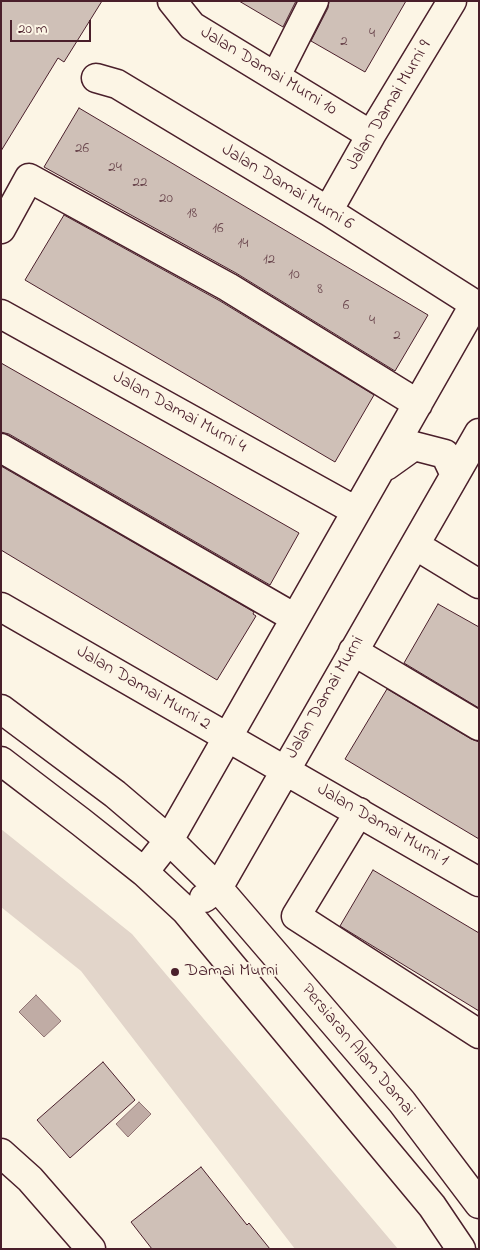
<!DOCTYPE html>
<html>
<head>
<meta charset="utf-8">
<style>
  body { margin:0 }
  #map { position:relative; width:480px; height:1250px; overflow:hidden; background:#fcf5e5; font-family:"Indie Flower",sans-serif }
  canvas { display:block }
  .frame { position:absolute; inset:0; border:2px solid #4a1f2b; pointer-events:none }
  .scale { position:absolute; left:10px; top:20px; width:81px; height:22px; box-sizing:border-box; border:2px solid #4a1f2b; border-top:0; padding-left:6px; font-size:15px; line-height:18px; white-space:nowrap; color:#4a1f2b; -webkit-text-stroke:4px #fcf5e5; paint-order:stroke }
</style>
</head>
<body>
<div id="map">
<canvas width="480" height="1250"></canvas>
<div class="frame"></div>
<div class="scale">20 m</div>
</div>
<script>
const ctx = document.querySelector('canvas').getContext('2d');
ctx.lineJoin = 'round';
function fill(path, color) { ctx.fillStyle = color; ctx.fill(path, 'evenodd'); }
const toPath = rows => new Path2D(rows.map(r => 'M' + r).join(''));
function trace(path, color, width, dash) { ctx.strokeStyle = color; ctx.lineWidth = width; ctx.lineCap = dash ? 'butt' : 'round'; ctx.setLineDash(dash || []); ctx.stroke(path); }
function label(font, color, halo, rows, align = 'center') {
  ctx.font = font + ' "Indie Flower",sans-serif'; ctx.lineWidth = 4; ctx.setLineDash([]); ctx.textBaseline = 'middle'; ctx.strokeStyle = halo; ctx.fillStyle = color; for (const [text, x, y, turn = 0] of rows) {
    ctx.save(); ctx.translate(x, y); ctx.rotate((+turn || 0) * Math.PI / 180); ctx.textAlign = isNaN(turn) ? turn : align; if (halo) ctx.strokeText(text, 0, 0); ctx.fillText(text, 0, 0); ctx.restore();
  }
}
fill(toPath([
  [1,829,132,934,398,1249,295,1249,81,971,1,907]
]), '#e2d5ca');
const water = toPath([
  [36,995,61,1021,44,1037,19,1012,36,995],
  [139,1102,151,1114,128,1137,116,1124,139,1102]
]);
fill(water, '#c0aca5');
trace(water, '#917474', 1);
const building = toPath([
  [1,1,102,1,64,62,58,58,1,151,1,1],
  [239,1,296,1,283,27,239,1],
  [329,1,406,1,365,72,311,41,328,8,329,1],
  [79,108,428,315,395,371,236,273,44,167,79,108],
  [64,215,220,301,374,395,335,462,25,280,64,215],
  [1,363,299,533,270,585,9,434,1,432,1,363],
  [1,466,254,612,253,614,256,616,217,680,1,550,1,466],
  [438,604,479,627,479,708,404,663,438,604],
  [387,689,471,739,479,742,479,839,345,759,387,689],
  [373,870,479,933,479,1011,340,926,373,870],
  [103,1062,135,1100,70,1158,37,1120,103,1062],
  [201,1167,247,1225,249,1223,270,1249,152,1249,131,1222,201,1167]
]);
fill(building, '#cfc0b7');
trace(building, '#4a1f2b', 1);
const minor = toPath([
  [172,1,192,26,371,135],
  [276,76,314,1],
  [96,78,117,84,328,211,479,307],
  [328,211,371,135,452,1],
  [1,229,29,178,228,287,418,404],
  [1,314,356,511],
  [1,448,295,618],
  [386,466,414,446,445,454,455,475],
  [415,545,479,584],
  [1,607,479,882],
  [353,651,479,726],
  [1,709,115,794,169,840,218,888,402,1102,479,1204],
  [1,761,81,822,144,872,186,911,432,1206,461,1249],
  [359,812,296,916,479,1034],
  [144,872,169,840,474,305],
  [204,898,218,888,479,433],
  [1,1153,30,1179,91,1249]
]);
trace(minor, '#4a1f2b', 31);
trace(minor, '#fcf5e5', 28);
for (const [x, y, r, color] of [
  [175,972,5,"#4a1f2b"]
]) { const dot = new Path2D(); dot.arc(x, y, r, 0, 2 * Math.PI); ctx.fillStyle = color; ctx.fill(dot); trace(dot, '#fcf5e5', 2); }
label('15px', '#6b474e', null, [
  ["4",372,35],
  ["2",344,43],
  ["26",82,150],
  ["24",115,169],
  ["22",140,184],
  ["20",166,200],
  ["18",192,215],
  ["16",218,230],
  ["14",243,245],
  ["12",269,261],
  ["10",294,276],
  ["8",320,291],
  ["6",346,307],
  ["4",372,322],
  ["2",397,337]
]);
label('18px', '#4a1f2b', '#fcf5e5', [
  ["Jalan Damai Murni 10",268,72,31],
  ["Jalan Damai Murni 9",390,106,-59],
  ["Jalan Damai Murni 6",287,188,31],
  ["Jalan Damai Murni 4",179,413,29],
  ["Jalan Damai Murni 2",143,689,30],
  ["Jalan Damai Murni",326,698,-60],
  ["Jalan Damai Murni 1",382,826,30],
  ["Persiaran Alam Damai",357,1051,50]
]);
label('18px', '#4a1f2b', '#fcf5e5', [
  ["Damai Murni",185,972]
], 'left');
</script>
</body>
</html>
